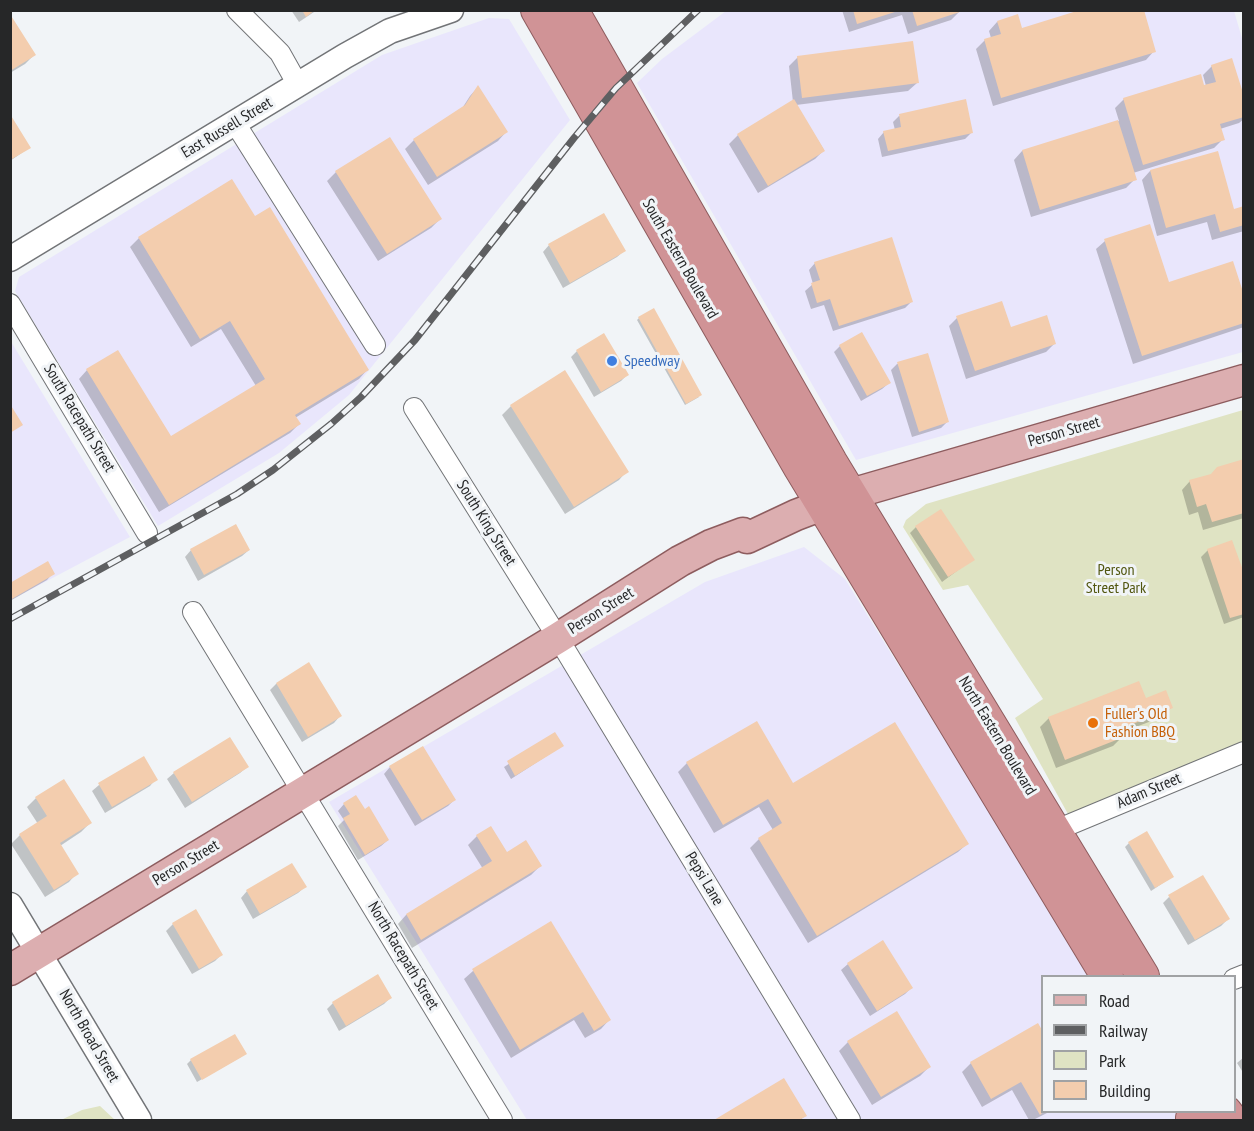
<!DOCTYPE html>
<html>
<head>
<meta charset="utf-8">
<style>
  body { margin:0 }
  #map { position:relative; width:1254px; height:1131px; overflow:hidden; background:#f1f4f7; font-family:"PT Sans Narrow",sans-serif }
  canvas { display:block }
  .frame { position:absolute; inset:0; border:12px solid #262728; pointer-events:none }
  .legend { position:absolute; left:1041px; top:975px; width:195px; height:138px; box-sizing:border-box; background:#f1f4f7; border:2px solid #a0a2a4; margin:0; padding:8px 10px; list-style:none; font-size:18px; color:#262728 }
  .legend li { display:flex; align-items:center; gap:12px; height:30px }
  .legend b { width:30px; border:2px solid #a0a2a4 }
</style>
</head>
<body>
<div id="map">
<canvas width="1254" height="1131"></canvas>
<div class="frame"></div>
<ul class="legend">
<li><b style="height:8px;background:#dcaeb0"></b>Road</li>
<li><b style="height:8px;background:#5e5f61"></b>Railway</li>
<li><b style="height:16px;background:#dfe3c3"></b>Park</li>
<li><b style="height:16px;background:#f3cdae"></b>Building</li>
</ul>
</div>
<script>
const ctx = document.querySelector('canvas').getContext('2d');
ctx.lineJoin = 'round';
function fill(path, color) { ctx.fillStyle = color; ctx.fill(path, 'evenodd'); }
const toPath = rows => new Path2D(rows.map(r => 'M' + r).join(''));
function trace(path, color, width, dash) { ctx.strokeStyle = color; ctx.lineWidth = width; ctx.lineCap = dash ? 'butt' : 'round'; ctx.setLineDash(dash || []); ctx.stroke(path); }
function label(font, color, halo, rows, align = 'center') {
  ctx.font = font + ' "PT Sans Narrow",sans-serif'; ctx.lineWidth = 6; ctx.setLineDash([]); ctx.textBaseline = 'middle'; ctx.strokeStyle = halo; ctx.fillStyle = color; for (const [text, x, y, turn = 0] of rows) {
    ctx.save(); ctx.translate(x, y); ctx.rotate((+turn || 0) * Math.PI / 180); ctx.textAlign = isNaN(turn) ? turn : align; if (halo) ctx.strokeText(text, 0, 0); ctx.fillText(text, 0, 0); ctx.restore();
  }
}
fill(toPath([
  [726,11,1234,11,1244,45,1243,352,856,460,637,83,662,59],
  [489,18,509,19,570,120,349,395,279,453,158,526,15,291,19,277,382,55],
  [10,340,130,537,11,600,10,600],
  [804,547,845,579,1091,976,1042,976,1042,1112,1175,1112,1181,1120,527,1120,329,802,705,582]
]), '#e9e6fc');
fill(toPath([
  [1243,410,1243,744,1068,814,1015,718,1043,699,968,585,943,590,903,527,906,520,926,504],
  [100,1106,115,1120,61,1120,82,1110]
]), '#dfe3c3');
fill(toPath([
  [291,10,317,10,299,22],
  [842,10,960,10,960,11,951,20,908,34,902,15,849,32],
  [10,17,34,55,25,64,10,73],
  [997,22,1021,29,1154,51,1146,60,993,106,976,49,985,40,991,38,989,31],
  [798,57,917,83,908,91,796,105,824,150,815,159,758,193,729,144,738,135,793,102,789,66],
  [1212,66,1244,101,1244,119,1239,123,1220,129,1223,139,1214,148,1133,173,1135,179,1126,188,1031,217,1014,160,1022,151,1119,121,1115,108,1124,99,1206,86,1203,75],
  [478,87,506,132,498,141,428,185,405,149,414,140,461,110,470,96],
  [10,116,29,148,10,161],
  [899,116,971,133,965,139,882,157,878,139,884,132,895,130,893,122],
  [1217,153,1233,211,1244,208,1244,231,1212,240,1207,222,1157,236,1142,180,1150,171],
  [336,172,440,219,431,228,378,261,327,181],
  [254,218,367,370,359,379,295,418,299,424,290,433,159,512,79,379,87,370,171,438,256,386,221,329,191,347,130,247,139,238],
  [1105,241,1168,284,1244,300,1244,327,1133,364,1096,249],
  [549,245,624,251,617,257,563,288,543,252],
  [815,263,911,302,905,308,833,331,824,305,811,309,805,291,813,284,809,270],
  [639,318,699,397,685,405,637,320],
  [957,318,1010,329,1055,343,1046,352,966,379,949,326],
  [840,346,889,383,882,389,861,401,834,352],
  [577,351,627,375,621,381,594,397,571,357],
  [927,354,948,421,941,428,912,437,891,370,897,364],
  [511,406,627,471,619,480,565,514,502,415],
  [1244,461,1244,518,1203,530,1198,512,1189,515,1182,490,1190,481,1211,475],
  [916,527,973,559,942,582,910,533],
  [191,550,249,550,242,556,198,581,185,557],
  [1208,550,1244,578,1244,617,1224,624,1201,557],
  [53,573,47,580,10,601,10,584],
  [309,664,340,716,334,723,302,742,270,690,276,684],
  [1145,700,1171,708,1162,717,1120,733,1122,737,1113,746,1056,768,1040,727,1049,718],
  [555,734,562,746,511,779,504,767],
  [143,758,156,779,150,786,105,813,92,791,99,785],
  [687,763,793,785,967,844,958,852,808,943,750,848,759,839,773,830,759,807,714,833,678,772],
  [247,767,240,773,185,808,167,779,174,773],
  [390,767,454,800,448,806,415,826,384,774],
  [36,798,90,823,81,832,60,846,77,873,69,882,45,897,11,844,20,835,38,824,27,807],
  [344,804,364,811,388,840,381,846,358,860,338,826,344,820,338,811],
  [477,836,506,854,540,866,531,875,412,948,398,924,406,915,483,869,468,845],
  [1129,843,1172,877,1151,891,1125,847],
  [305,887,298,893,253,919,241,898,247,891],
  [1169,897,1228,919,1221,926,1188,945,1163,903],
  [551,923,609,1020,601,1029,585,1038,574,1020,511,1058,464,979,473,971],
  [173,924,221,955,215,961,192,974,166,931],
  [848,964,911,988,905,994,870,1016,841,970],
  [390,998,384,1004,339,1031,327,1009,333,1003],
  [1038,1025,1042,1033,1042,1112,1049,1112,1033,1120,1029,1120,1012,1090,982,1107,962,1072,971,1063],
  [848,1042,929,1067,920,1076,872,1105,839,1051],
  [241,1057,197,1082,187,1064,191,1060],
  [1244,1057,1244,1074,1237,1063],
  [784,1080,805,1116,800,1120,717,1120]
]), '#0003');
fill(toPath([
  [302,10,315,10,306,17],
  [853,10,898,10,898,11,857,24],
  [912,10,963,10,963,11,917,26],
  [1080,10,1144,10,1156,52,1001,98,984,39,1001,34,997,21,1018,14,1022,28],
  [10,14,36,55,10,71],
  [913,41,919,83,802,98,797,56],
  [1232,58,1244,96,1244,117,1220,124,1225,140,1143,165,1123,98,1201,74,1204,85,1216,82,1211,65],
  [478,85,508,132,437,177,413,139,465,105],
  [794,99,825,151,768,186,737,134],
  [966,99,973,133,888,151,883,131,901,127,899,114],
  [10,114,31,148,10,160],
  [1118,120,1137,180,1040,210,1022,150],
  [390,137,442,219,387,254,335,171],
  [1218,151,1234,209,1244,206,1244,225,1220,232,1215,214,1166,228,1150,170],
  [232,179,255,216,270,207,369,370,295,415,301,424,169,505,86,369,118,350,171,436,265,379,230,321,200,339,138,237],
  [604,213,626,251,570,283,548,244],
  [1150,224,1169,282,1233,261,1244,295,1244,323,1142,356,1104,239],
  [892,237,913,302,839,326,830,299,817,303,811,283,820,280,814,262],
  [1002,301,1011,327,1047,315,1056,344,975,371,956,316],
  [654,308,702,395,686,404,638,317],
  [862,332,891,383,867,396,839,345],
  [604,333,629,375,601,392,576,350],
  [928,353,949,422,919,432,897,362],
  [565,370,629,472,574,507,510,405],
  [10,404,23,425,10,433],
  [1244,459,1244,513,1212,522,1206,504,1197,507,1189,480,1211,474,1217,467],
  [941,509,975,560,948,577,915,526],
  [236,524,250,550,204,575,190,549],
  [1232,540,1244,573,1244,614,1230,618,1207,549],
  [48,561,55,574,10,600,10,583],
  [309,662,342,716,308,737,276,683],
  [1139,681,1146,698,1166,690,1173,708,1120,729,1124,737,1065,760,1048,717],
  [757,721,793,783,895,722,969,844,817,936,758,838,782,823,768,799,723,825,686,762],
  [555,732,564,746,515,776,507,761],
  [230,737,249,767,192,802,173,772],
  [423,746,456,800,422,820,389,766],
  [144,756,158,780,112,807,98,783],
  [64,779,92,823,60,843,79,874,54,890,19,834,47,816,35,797],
  [356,795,365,809,369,806,389,840,365,855,343,818,350,814,343,803],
  [491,826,507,852,526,840,542,866,421,940,406,914,492,861,476,835],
  [1147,831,1174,877,1155,888,1128,842],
  [292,863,307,887,260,914,246,890],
  [1203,875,1230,919,1195,940,1168,895],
  [196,909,223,955,199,969,172,923],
  [551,921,611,1020,594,1031,583,1012,520,1050,472,969],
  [883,940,913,988,877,1011,847,963],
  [378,974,392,998,346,1026,332,1002],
  [897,1011,931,1067,881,1097,847,1041],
  [1038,1023,1042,1030,1042,1113,1040,1115,1021,1082,991,1099,970,1062],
  [235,1034,247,1054,202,1080,190,1059],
  [784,1078,807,1116,799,1120,714,1120]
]), '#f3cdae');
const minor = toPath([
  [237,10,280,53,298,85],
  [235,123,375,345],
  [10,304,147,533],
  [414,408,558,638,850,1120],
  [193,612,502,1120],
  [1054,831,1244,752],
  [1234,979,1244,975]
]);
const tertiary = toPath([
  [10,259,345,56,390,31,451,10],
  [10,905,139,1120]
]);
const primary = toPath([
  [10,970,558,638,680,561,711,545,743,533,747,538,796,515,851,494,1244,380]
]);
const trunk = toPath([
  [537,10,800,468,1107,976],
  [572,10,831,462,1143,976],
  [1226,1112,1232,1120],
  [1192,1118,1203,1120]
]);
trace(minor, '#727477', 22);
trace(tertiary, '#727477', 27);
trace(primary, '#8d5c5e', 33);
trace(trunk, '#8d5c5e', 34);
trace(minor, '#fff', 20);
trace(tertiary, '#fff', 24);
trace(primary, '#dcaeb0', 30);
trace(trunk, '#d09396', 32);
const rail = toPath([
  [10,619,237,494,273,470,331,424,361,397,415,340,574,138,616,88,698,10]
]);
trace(rail, '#5e5f61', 7);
trace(rail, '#f1f4f7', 4.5, [14]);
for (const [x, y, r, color] of [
  [612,361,6,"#3f7fe0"],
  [1093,723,6,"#e8710a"]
]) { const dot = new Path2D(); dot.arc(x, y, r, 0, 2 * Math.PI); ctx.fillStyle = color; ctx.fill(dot); trace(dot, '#f1f4f7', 2); }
label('16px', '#262728', '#f1f4f7', [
  ["East Russell Street",227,128,-31],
  ["South Eastern Boulevard",680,259,60],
  ["South Racepath Street",79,418,59],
  ["Person Street",1064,432,-16],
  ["South King Street",486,523,58],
  ["Person Street",601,611,-32],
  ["North Eastern Boulevard",997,736,59],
  ["Adam Street",1149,791,-23],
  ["Person Street",186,863,-31],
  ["Pepsi Lane",704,879,59],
  ["North Racepath Street",403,956,59],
  ["North Broad Street",89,1036,60]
]);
label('16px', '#366cbe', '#f1f4f7', [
  ["Speedway",624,361]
], 'left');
label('16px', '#51560f', '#f1f4f7', [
  ["Person",1116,570],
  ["Street Park",1116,588]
]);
label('16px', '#c56008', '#f1f4f7', [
  ["Fuller's Old",1105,714],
  ["Fashion BBQ",1105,732]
], 'left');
</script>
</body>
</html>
